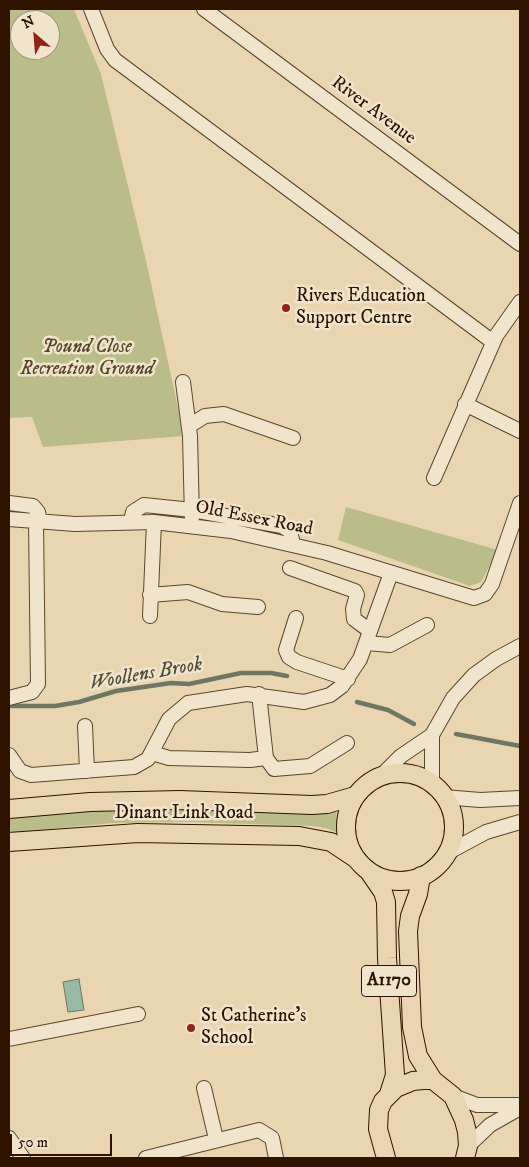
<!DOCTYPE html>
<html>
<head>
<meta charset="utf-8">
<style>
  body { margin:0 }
  #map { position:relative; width:529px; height:1167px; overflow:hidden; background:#ead5b2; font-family:"IM FELL DW Pica",serif }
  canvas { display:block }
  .frame { position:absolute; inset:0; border:10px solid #2e1400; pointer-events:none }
  .north { position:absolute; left:10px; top:10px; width:50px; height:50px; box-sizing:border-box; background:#f1e4cd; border:1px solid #a3917b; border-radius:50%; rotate:333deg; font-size:14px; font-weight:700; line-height:20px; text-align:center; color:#2e1400 }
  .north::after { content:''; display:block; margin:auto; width:18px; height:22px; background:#8f2418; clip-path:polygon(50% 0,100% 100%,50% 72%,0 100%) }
  .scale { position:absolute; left:10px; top:1134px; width:102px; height:22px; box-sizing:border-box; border:2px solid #2e1400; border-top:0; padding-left:6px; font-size:15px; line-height:18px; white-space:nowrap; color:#2e1400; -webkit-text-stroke:4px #f1e4cd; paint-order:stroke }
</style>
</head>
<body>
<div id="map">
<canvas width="529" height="1167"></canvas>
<div class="frame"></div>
<div class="north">N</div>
<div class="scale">50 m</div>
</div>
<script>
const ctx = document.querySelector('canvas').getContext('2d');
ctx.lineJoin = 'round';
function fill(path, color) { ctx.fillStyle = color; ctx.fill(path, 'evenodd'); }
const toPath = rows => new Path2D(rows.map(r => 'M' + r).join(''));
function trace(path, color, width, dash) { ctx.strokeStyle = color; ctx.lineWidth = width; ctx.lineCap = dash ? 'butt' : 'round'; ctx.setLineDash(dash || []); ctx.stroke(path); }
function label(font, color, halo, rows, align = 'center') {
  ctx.font = font + ' "IM FELL DW Pica",serif'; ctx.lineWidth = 5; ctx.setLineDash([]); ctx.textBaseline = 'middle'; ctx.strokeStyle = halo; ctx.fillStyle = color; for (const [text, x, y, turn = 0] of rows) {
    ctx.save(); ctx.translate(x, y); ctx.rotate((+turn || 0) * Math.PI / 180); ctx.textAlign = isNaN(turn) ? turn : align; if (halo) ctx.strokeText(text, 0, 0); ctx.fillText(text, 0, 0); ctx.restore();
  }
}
fill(toPath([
  [9,9,74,9,101,74,147,265,184,436,43,447,32,417,9,418],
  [20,20,50,20,50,50,20,50],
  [346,507,498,550,481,582,470,586,338,540],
  [225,808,328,813,336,811,338,833,326,828,312,826,186,822,112,823,9,833,9,817,86,811]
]), '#babc89');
const water = toPath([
  [79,979,84,1010,68,1012,63,982,79,979]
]);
fill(water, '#99b9a7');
trace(water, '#6e7764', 1);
trace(toPath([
  [357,702,388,710,414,724],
  [9,706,55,706,79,702,116,691,171,683,189,684,241,673,271,673,287,676],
  [456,734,520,746]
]), '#6e7764', 4.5);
const minor = toPath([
  [91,9,107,49,115,60,493,342],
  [204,9,520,244],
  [183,382,190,436,192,518],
  [465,404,520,431],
  [189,426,205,416,224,414,293,438],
  [434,478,496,336,520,302],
  [9,503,33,506,38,512,40,522],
  [9,519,75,524,154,522,231,531,327,553,474,598,485,594,492,584,520,503],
  [131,521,133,512,144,505,192,510,282,526,290,531,293,544],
  [290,568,355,591,357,595,353,609,354,619,370,631],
  [150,595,188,592,222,604,258,607],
  [150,616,154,522],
  [296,618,286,650,289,657,297,662,348,679],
  [366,643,390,645,427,625],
  [259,694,266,758,274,769,310,766,347,743],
  [9,698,32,692,38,684,36,522],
  [85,726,87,771],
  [152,753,169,758,250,760,266,758],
  [9,755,20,771,31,775,134,767,148,759,169,719,188,703,247,694,304,702,330,695,342,686,360,659,391,573],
  [380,777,401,756,432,735],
  [432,784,432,735,453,698,474,675,496,659,520,646],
  [444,797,480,800,520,798],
  [447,853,486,832,520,822],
  [9,1039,138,1014],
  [204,1088,216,1139],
  [453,1096,477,1105,520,1105],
  [9,1138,23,1158],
  [468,1146,490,1125,520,1108],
  [146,1158,259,1130,272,1138,276,1158]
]);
const major = toPath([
  '346 827a54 54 0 1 1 108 0a54 54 0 1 1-108 0Z',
  [9,809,90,802,180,800,312,805,327,804,355,796],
  [9,842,138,833,299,836,331,842,355,858],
  [370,873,383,892,386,902,387,958,395,1075,389,1094],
  [421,876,418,894,410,916,408,931,412,1027,418,1056,433,1080],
  [386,1158,378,1129,379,1110,383,1101,396,1088,413,1081,423,1080,433,1080,453,1096,464,1120,467,1132,468,1146,465,1158]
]);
trace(minor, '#5d442c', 16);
trace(major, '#2e1400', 20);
trace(minor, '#f1e4cd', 14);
trace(major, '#ead5b2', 18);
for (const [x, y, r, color] of [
  [286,308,5,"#8f2418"],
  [191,1028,5,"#8f2418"]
]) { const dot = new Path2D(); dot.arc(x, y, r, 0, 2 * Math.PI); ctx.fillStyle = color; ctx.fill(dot); trace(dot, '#f1e4cd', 2); }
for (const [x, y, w] of [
  [389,981,55]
]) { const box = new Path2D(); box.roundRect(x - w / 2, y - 15.5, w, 31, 4); ctx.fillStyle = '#f1e4cd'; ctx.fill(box); trace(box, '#2e1400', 1); }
label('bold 18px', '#2e1400', null, [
  ["A1170",389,981]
]);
label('19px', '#2e1400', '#f1e4cd', [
  ["River Avenue",373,111,37],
  ["Old Essex Road",254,519,11],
  ["Dinant Link Road",184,814]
]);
label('19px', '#2e1400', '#f1e4cd', [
  ["Rivers Education",296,297],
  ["Support Centre",296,319],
  ["St Catherine's",201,1017],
  ["School",201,1039]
], 'left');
label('italic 19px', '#584629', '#f1e4cd', [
  ["Pound Close",87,348],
  ["Recreation Ground",87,370]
]);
label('italic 20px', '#534e3a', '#f1e4cd', [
  ["Woollens Brook",146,675,-10]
]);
</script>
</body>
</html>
